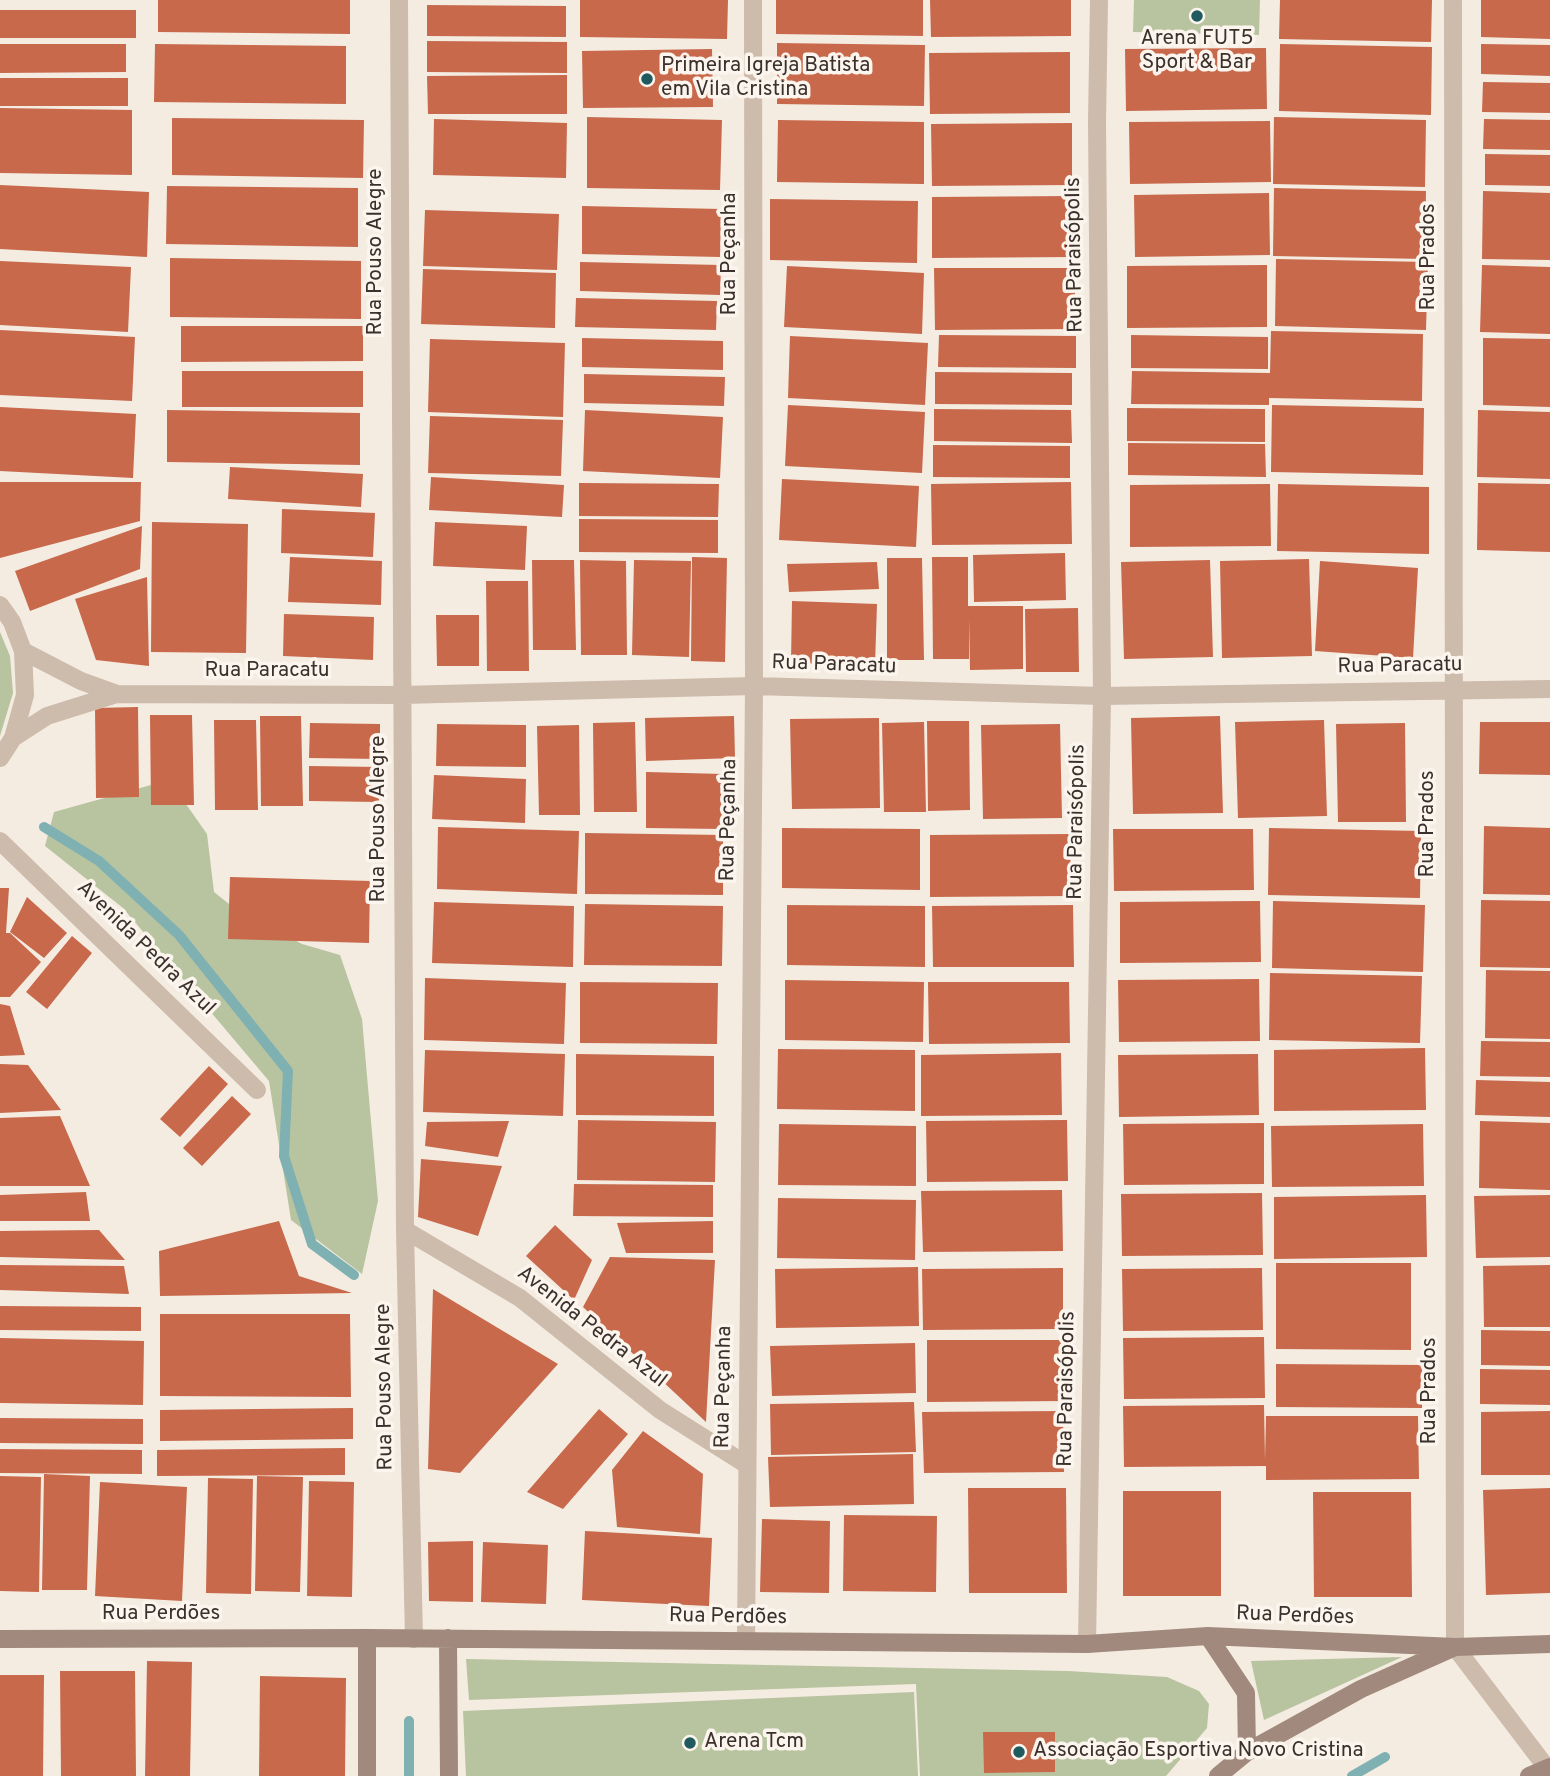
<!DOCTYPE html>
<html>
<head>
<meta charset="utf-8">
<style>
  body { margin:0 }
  canvas { display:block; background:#f4ebe1 }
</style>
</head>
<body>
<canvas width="1550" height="1776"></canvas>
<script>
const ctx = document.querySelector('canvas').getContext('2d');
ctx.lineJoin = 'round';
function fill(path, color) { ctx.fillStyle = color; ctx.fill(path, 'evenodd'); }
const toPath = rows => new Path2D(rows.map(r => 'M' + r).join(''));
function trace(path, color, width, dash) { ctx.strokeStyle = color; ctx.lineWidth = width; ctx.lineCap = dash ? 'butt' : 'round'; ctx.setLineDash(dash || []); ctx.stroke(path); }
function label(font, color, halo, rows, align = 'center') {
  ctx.font = font + ' Overpass,sans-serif'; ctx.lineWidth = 7; ctx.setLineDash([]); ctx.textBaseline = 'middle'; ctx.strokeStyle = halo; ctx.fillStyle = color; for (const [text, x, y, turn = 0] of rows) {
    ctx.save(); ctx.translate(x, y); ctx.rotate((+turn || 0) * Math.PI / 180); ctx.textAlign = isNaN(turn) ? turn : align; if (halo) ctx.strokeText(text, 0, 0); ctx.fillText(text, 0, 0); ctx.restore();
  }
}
fill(toPath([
  [1134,0,1260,0,1259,35,1133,32],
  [0,632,10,656,13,693,0,736],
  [169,780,207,834,214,892,234,908,302,944,340,955,362,1019,378,1201,362,1274,291,1220,269,1081,123,908,45,846,54,812],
  [1402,1657,1264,1720,1251,1661],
  [466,1659,1068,1671,1167,1677,1199,1691,1209,1704,1207,1728,1166,1776,920,1776,916,1684,469,1700],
  [914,1692,918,1776,466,1776,463,1711]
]), '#b8c4a0');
trace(toPath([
  [44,827,99,861,179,935,288,1071,284,1156,312,1244,354,1275],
  [409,1721,409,1776],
  [1352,1776,1385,1757]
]), '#7fb0b2', 10);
fill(toPath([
  [158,0,350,0,350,34,158,32],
  [580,0,728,0,727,39,580,37],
  [776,0,923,0,923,36,776,34],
  [930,0,1071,0,1071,36,931,37],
  [1280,0,1432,0,1431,42,1279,39],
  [1481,0,1550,0,1550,39,1481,37],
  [427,5,566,6,566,37,427,36],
  [0,10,136,10,136,38,0,38],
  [427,41,567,42,567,73,427,72],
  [777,43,925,45,924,106,777,104],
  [0,44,126,44,126,72,0,73],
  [155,44,346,46,346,104,154,102],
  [1280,44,1432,47,1431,115,1279,111],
  [1481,44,1550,45,1550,76,1481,74],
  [1266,48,1267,109,1126,111,1125,49],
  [712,49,713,107,583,108,582,51],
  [1070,52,1070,113,930,114,929,53],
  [567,75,567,114,428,114,427,76],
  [0,78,128,78,128,106,0,106],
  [1483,82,1550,83,1550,113,1482,112],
  [0,108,132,110,132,175,0,173],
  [587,117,722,120,720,190,587,188],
  [1274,117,1426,120,1425,187,1273,184],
  [172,118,364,120,363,178,172,175],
  [434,119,567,123,566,178,433,175],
  [1484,119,1550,120,1550,150,1483,149],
  [778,120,924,122,924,184,777,182],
  [1270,121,1271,182,1130,184,1129,122],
  [1072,123,1072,185,932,186,931,124],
  [1485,154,1550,155,1550,186,1485,185],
  [0,185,149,192,147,257,0,249],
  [167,186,358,188,358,247,166,244],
  [1274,188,1426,191,1425,259,1273,256],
  [1483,191,1550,193,1550,260,1482,259],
  [1269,193,1270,255,1135,257,1134,195],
  [1072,196,1073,257,932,258,932,197],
  [770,199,918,201,917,263,770,260],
  [582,206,721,209,720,257,582,254],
  [425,210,559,214,557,270,423,266],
  [170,258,361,261,361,319,170,317],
  [1276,259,1428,262,1426,330,1275,326],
  [0,261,131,267,128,332,0,325],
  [580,262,721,265,720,295,580,291],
  [1267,265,1267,327,1127,328,1127,266],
  [1482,265,1550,267,1550,334,1480,332],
  [787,266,924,273,922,334,784,327],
  [934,268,1075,268,1075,329,935,330],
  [423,269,556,273,555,328,421,324],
  [576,298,717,301,716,330,575,327],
  [181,326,363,326,363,361,181,362],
  [0,330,135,337,132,401,0,395],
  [1271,331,1423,334,1422,401,1269,398,1269,405,1131,404,1132,371,1270,373],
  [939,335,1076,336,1076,368,938,367],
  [1131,335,1268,337,1268,369,1131,368],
  [790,336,928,343,925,405,788,398],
  [582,338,723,341,723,370,582,367],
  [1483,338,1550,339,1550,407,1483,405],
  [430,339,565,343,563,417,428,412],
  [182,371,363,371,363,407,182,407],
  [935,372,1072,373,1072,405,935,404],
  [584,374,725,377,724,406,584,403],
  [788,405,925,412,922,473,785,466],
  [1272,405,1424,408,1423,475,1271,472],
  [0,407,136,414,133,478,0,471],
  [1127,408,1265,409,1265,442,1127,441],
  [934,409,1071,410,1072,443,934,441],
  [167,410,360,413,360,465,167,462],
  [585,410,723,417,720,478,583,471],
  [1478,410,1550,412,1550,479,1477,477],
  [430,416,563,420,561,476,428,473],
  [1128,443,1265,444,1266,477,1128,475],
  [933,445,1070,446,1070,478,933,477],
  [230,467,363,474,361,507,228,499],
  [431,477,564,485,562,517,429,510],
  [782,479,919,486,916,547,779,540],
  [0,482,141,482,140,521,0,558],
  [1071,482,1072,544,932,545,931,484],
  [579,483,719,484,718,517,579,516],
  [1478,483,1550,484,1550,552,1477,550],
  [1270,484,1271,546,1130,547,1130,485],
  [1278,484,1429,487,1429,554,1277,551],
  [282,509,375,513,373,557,281,553],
  [579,519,718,520,718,553,579,552],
  [152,522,248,524,246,653,151,652],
  [435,522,527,526,525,570,433,566],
  [142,526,140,569,30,611,15,571],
  [1065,553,1066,600,974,602,973,555],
  [290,557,382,561,381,605,288,602],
  [692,557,727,558,725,662,691,661],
  [932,557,968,557,968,606,1023,606,1023,669,970,670,969,618,969,659,933,659],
  [887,558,922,558,924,660,887,660],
  [1309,559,1312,656,1222,658,1220,561],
  [532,560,574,560,576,650,533,650],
  [580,560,626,561,627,655,581,655],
  [634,560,691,561,689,657,632,655],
  [1210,560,1213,657,1124,659,1121,562],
  [1320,561,1418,568,1413,658,1315,651],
  [877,562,879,589,789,592,787,564],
  [147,577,149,666,96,660,75,599],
  [486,581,528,581,529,671,487,671],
  [792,601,877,604,875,665,791,663],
  [1078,608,1079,672,1026,672,1025,609],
  [284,614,374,617,373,660,283,656],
  [436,615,479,615,479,666,437,666],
  [138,707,139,797,96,798,95,708],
  [150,715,192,715,194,805,151,805],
  [260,716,301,716,303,806,261,806],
  [734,716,735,758,646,761,645,718],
  [1220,716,1223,813,1133,814,1131,718],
  [879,718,880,808,792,809,790,719],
  [214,720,256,720,258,810,215,810],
  [1324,720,1327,816,1238,818,1235,722],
  [927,721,969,721,970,810,928,811],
  [635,722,637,812,594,812,593,723],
  [924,722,926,812,884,812,882,723],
  [1480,722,1550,722,1550,775,1479,774],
  [310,723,380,724,380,759,309,758],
  [1405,723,1406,822,1338,822,1336,724],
  [437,724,526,725,526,767,436,766],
  [1060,724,1062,818,983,819,981,725],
  [579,725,580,815,539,815,537,726],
  [309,766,379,767,379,802,309,801],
  [646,772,724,774,723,829,646,828],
  [434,775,526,779,525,823,432,819],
  [1484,826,1550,828,1550,895,1483,894],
  [438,827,579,831,577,894,437,889],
  [782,828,920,829,920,890,782,888],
  [1269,828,1421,831,1420,898,1268,895],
  [1113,829,1253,829,1254,890,1114,891],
  [585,833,723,835,723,895,585,894],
  [1070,834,1071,896,930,897,930,835],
  [230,877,370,881,369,943,228,939],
  [0,888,9,888,6,933,10,933,41,962,10,997,0,997],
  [27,897,67,933,44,958,10,932],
  [1481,900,1550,901,1550,968,1480,967],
  [1260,901,1261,962,1120,963,1120,902],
  [1273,901,1425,905,1423,972,1272,968],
  [434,902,574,906,573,967,432,963],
  [585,904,723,906,722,966,584,965],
  [787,905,925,906,925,967,787,965],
  [1073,905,1074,967,933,967,932,906],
  [72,936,92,953,47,1009,26,992],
  [1486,970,1550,971,1550,1039,1485,1038],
  [1270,973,1422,976,1420,1043,1269,1040],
  [425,978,566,983,564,1044,424,1040],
  [1259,979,1260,1041,1119,1042,1118,980],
  [785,980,924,982,923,1042,785,1040],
  [580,982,718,983,717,1044,580,1043],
  [928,982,1069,982,1070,1043,929,1044],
  [0,1004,10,1006,25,1055,0,1056],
  [1481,1041,1550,1042,1550,1077,1480,1076],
  [1425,1048,1426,1110,1274,1111,1274,1050],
  [778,1049,915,1050,915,1111,777,1109],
  [425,1050,565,1054,563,1116,423,1112],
  [1061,1053,1062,1115,921,1116,921,1055],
  [576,1054,714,1056,714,1116,576,1115],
  [1258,1054,1259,1115,1119,1117,1118,1055],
  [0,1064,28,1065,61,1110,0,1113],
  [209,1066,228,1084,180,1137,160,1119],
  [1476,1080,1550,1082,1550,1117,1475,1115],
  [232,1096,251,1114,202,1166,183,1148],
  [60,1116,90,1186,0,1186,0,1118],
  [578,1120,716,1122,715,1182,577,1180],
  [1067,1120,1068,1181,927,1182,926,1121],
  [509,1121,498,1157,425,1146,427,1122],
  [1480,1121,1550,1123,1550,1190,1479,1188],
  [1264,1123,1264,1184,1124,1185,1123,1124],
  [779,1124,916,1126,916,1186,778,1185],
  [1423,1124,1424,1186,1272,1187,1271,1126],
  [421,1159,502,1166,478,1236,418,1217],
  [574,1184,713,1185,713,1217,573,1216],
  [1062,1190,1063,1251,923,1252,921,1191],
  [86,1192,90,1221,0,1221,0,1195],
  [1262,1193,1263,1255,1122,1256,1121,1194],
  [1426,1195,1427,1257,1274,1259,1274,1197],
  [1550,1195,1550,1257,1476,1258,1474,1196],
  [778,1198,916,1200,915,1260,777,1258],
  [279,1221,299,1276,352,1293,160,1296,159,1251],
  [713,1221,713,1253,626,1253,617,1223],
  [555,1225,592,1260,574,1300,526,1256],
  [99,1230,125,1260,0,1257,0,1231],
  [610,1257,715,1260,706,1422,583,1307],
  [1276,1263,1411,1263,1411,1350,1276,1349],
  [0,1265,124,1266,129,1294,0,1290],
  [1550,1265,1550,1327,1484,1327,1483,1266],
  [918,1267,919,1326,776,1328,775,1269],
  [1063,1268,1063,1329,923,1330,922,1269],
  [1262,1268,1263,1330,1123,1331,1122,1269],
  [433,1289,558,1364,460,1473,428,1469],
  [0,1306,141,1307,141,1331,0,1330],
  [160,1314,350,1314,351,1397,160,1396],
  [1481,1330,1550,1331,1550,1366,1481,1365],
  [1264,1337,1265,1398,1124,1399,1123,1338],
  [0,1338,144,1341,143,1405,0,1403],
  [927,1340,1067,1340,1068,1401,927,1402],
  [915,1343,916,1393,772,1396,770,1346],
  [1276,1364,1422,1365,1422,1408,1276,1407],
  [1480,1369,1550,1370,1550,1405,1480,1404],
  [914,1402,916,1452,771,1455,770,1404],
  [1264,1405,1265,1460,1266,1416,1418,1416,1419,1479,1266,1480,1266,1466,1124,1467,1123,1406],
  [353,1408,353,1439,160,1441,160,1410],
  [599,1409,628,1434,563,1509,527,1492],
  [1063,1411,1064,1472,924,1473,922,1412],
  [1550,1411,1550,1475,1481,1475,1481,1412],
  [0,1418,143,1419,143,1444,0,1443],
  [643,1431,703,1474,700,1534,617,1527,612,1470],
  [345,1448,345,1475,157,1476,157,1450],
  [0,1449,142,1450,142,1474,0,1473],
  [913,1454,914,1504,770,1507,768,1457],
  [44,1474,90,1476,87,1590,42,1590],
  [0,1476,41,1477,39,1592,0,1591],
  [257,1476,303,1477,300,1592,255,1591],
  [208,1478,253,1479,251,1594,206,1593],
  [309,1481,354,1482,352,1597,307,1596],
  [100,1482,187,1487,182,1601,95,1596],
  [968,1488,1066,1488,1067,1593,969,1593],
  [1550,1488,1550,1593,1486,1595,1483,1490],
  [1123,1491,1221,1491,1221,1596,1123,1596],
  [1313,1492,1411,1492,1412,1597,1314,1597],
  [844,1515,937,1516,936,1592,843,1591],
  [762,1519,830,1521,829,1593,760,1592],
  [585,1531,712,1538,709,1606,582,1600],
  [473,1541,473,1602,429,1601,428,1542],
  [483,1542,548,1545,546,1604,481,1602],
  [147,1661,192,1662,190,1776,145,1776],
  [60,1671,135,1671,136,1776,61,1776],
  [0,1675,44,1675,43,1776,0,1776],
  [260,1676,346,1678,345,1776,259,1776],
  [983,1732,1055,1732,1055,1772,984,1773]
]), '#c8694b');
trace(toPath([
  [399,0,405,1230,414,1639],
  [1453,0,1455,1647,1550,1772],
  [0,605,12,622,23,651,25,695,13,738,0,758],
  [23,651,81,681,117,694],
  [13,738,47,716,117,694,402,695,754,686,1102,696,1550,689],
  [0,841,257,1090],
  [405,1230,520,1298,660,1410,747,1465],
  [746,1641,754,686,753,0],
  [1087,1644,1102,696,1097,122,1099,0]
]), '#cdbbac', 18);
trace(toPath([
  [1208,1636,1246,1693,1247,1752],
  [367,1638,367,1776],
  [448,1638,449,1776],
  [0,1639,367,1638,1087,1644,1208,1636,1455,1647],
  [1218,1776,1247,1752,1361,1689,1455,1647,1550,1644],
  [1529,1776,1550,1767]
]), '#a18a7d', 18);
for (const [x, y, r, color] of [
  [1197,16,7,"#1f5a5e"],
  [647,79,7,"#1f5a5e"],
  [690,1743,7,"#1f5a5e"],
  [1019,1752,7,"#1f5a5e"]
]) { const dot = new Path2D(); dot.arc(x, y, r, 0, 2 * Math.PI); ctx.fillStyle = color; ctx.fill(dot); trace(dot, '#fbf5ee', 2.5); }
label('21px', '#3b302b', '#fbf5ee', [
  ["Arena FUT5",1197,40,"center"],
  ["Sport & Bar",1197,64,"center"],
  ["Primeira Igreja Batista",661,67],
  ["em Vila Cristina",661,91],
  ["Arena Tcm",704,1743],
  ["Associação Esportiva Novo Cristina",1033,1752]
], 'left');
label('21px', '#3b302b', '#fbf5ee', [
  ["Rua Pouso Alegre",377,252,-90],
  ["Rua Peçanha",731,254,-90],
  ["Rua Paraisópolis",1076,255,-91],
  ["Rua Prados",1430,257,-90],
  ["Rua Paracatu",834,666,2],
  ["Rua Paracatu",1400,667,-1],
  ["Rua Paracatu",267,672],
  ["Rua Pouso Alegre",380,819,-90],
  ["Rua Peçanha",730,820,-89],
  ["Rua Paraisópolis",1078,822,-89],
  ["Rua Prados",1429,824,-90],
  ["Avenida Pedra Azul",145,949,44],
  ["Avenida Pedra Azul",591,1328,38],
  ["Rua Pouso Alegre",386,1387,-91],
  ["Rua Peçanha",725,1387,-89],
  ["Rua Paraisópolis",1068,1389,-89],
  ["Rua Prados",1431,1391,-90],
  ["Rua Perdões",161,1615],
  ["Rua Perdões",1295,1617,2],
  ["Rua Perdões",728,1618,1]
]);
</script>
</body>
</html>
